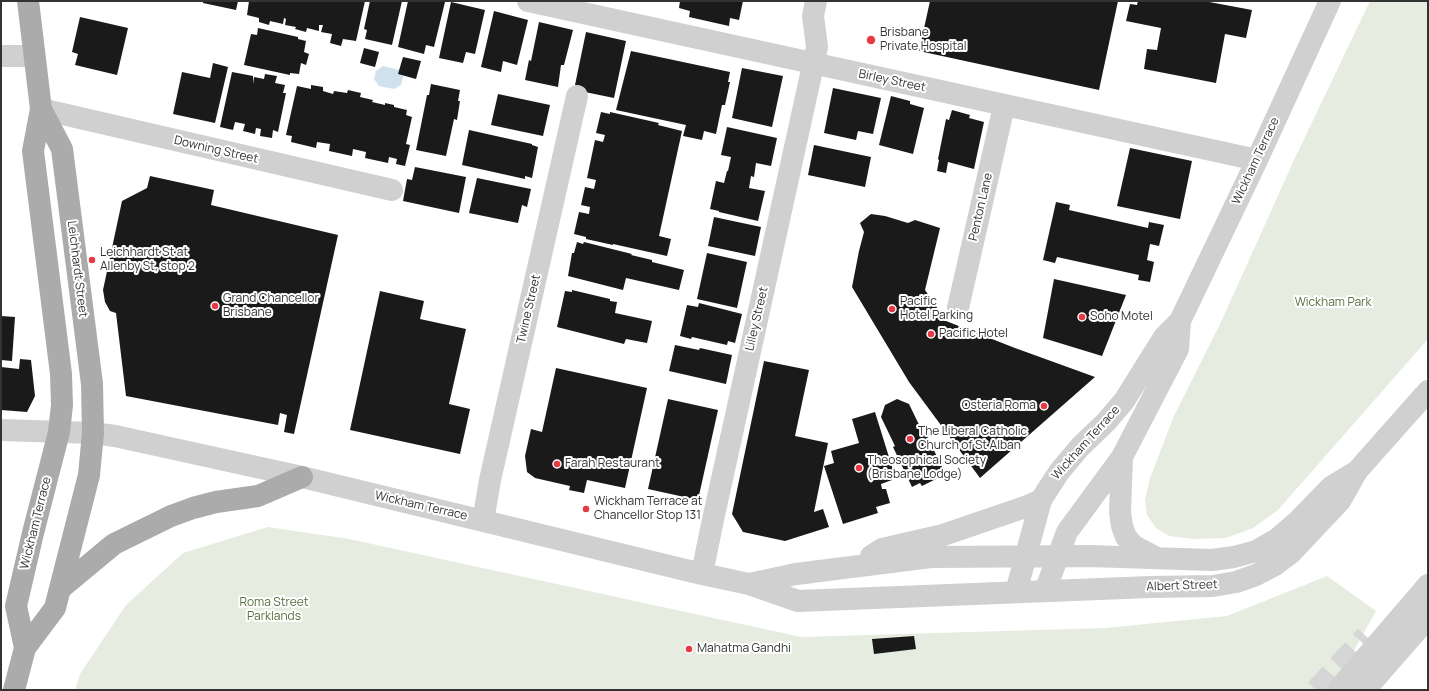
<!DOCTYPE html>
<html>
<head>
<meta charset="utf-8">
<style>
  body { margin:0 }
  #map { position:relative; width:1429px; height:691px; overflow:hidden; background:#fff; font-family:Manrope,sans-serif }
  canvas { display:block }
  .frame { position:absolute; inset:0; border:2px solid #333; pointer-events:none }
</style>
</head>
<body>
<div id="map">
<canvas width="1429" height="691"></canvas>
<div class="frame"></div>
</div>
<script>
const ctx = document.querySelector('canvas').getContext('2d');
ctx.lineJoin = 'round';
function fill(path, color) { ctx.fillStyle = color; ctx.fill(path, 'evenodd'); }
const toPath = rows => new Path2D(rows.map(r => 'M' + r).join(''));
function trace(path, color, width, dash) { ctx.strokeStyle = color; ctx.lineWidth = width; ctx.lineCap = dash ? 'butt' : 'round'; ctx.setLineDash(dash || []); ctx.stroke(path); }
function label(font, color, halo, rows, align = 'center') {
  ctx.font = font + ' Manrope,sans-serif'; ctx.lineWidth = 4; ctx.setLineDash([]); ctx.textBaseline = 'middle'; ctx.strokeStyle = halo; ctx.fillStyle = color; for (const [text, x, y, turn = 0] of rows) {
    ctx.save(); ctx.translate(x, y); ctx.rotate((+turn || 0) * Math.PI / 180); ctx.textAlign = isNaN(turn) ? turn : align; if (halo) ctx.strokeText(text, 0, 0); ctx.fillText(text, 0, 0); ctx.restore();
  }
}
fill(toPath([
  [1370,1,1428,1,1428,339,1278,510,1253,528,1226,538,1194,539,1169,536,1156,528,1147,515,1145,500,1150,478,1174,416,1221,322,1294,160],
  [268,527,349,539,801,637,1105,628,1227,616,1327,576,1376,611,1332,690,75,690,80,674,126,605,183,553]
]), '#e6ecdf');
fill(toPath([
  [383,66,399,70,403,77,401,85,394,89,379,86,374,79,376,71]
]), '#cfe2ee');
fill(toPath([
  [203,1,238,1,236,10,203,3],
  [249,1,365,1,356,41,343,39,341,46,330,43,332,34,321,32,323,25,319,25,319,31,307,28,306,32,295,29,296,27,285,25,286,19,284,18,283,24,270,21,269,25,259,22,259,18,247,15],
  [370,1,402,1,392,45,365,39,367,30,364,29],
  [408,1,445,2,434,47,426,45,424,54,398,47],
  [680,1,743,1,739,20,730,18,729,26,689,17,690,11,679,8],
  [930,1,1118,1,1099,90,919,51],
  [1138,1,1204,1,1252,10,1246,38,1225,34,1216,83,1144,69,1147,49,1157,50,1161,28,1126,21,1130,4,1137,5],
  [451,2,485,10,475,54,466,52,463,63,439,58],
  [494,11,528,20,517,65,503,61,501,72,481,67],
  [80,17,128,28,117,75,75,65,78,54,72,52],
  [539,22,573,30,564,65,561,65,558,87,525,80,529,60,531,61],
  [258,28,298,37,298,39,306,41,304,52,309,54,306,65,301,63,299,74,290,73,290,75,244,65,251,34,257,35],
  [586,32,626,41,614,98,580,91,576,88,576,85,575,85],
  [364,48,379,52,375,67,360,63],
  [631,51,730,72,728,82,730,82,725,105,722,105,716,134,704,131,702,140,683,136,686,125,616,110],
  [403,57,421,61,416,79,398,74],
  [213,63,228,67,215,123,173,114,182,72,210,78],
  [742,68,783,76,772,127,732,118],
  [232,72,253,76,253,84,254,77,264,79,265,74,277,76,275,83,285,85,283,93,286,93,278,132,273,130,272,138,260,136,261,129,256,128,255,134,243,131,245,124,235,122,233,130,220,127],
  [431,84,460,90,458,101,460,101,457,120,454,119,446,156,416,150,427,95,429,95],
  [311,85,323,87,323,91,333,94,334,91,347,93,348,90,361,93,360,97,373,100,372,102,385,105,385,103,394,105,394,107,407,110,406,115,412,117,406,144,410,145,405,166,396,164,397,159,389,157,388,163,365,158,366,152,353,149,352,156,329,151,330,144,317,142,316,148,291,142,292,136,286,135,297,86,311,89],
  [833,88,881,98,873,134,858,131,856,140,824,133],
  [498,94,550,105,543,136,491,125],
  [891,96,910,101,910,104,924,108,913,154,879,145],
  [952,110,970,115,969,118,984,122,974,169,948,162,946,173,937,171,939,160,938,159,946,119,949,120],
  [601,112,610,114,610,112,659,123,658,125,682,131,659,236,671,239,667,256,613,244,613,245,586,239,586,237,574,234,579,212,589,214,590,207,581,205,585,187,594,189,596,180,587,178,595,140,603,142,605,135,596,133],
  [727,127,777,138,771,166,756,163,754,177,751,176,749,188,765,191,758,221,719,212,719,211,710,209,716,181,724,183,727,171,728,171,731,157,721,155],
  [469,130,532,144,532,145,538,147,532,178,525,176,525,179,462,165],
  [814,145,871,157,865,187,808,175],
  [1130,148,1192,161,1180,219,1117,206],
  [415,167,466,177,459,213,403,201,407,179,412,180],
  [150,176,214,190,211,205,338,235,294,434,284,432,287,415,280,413,278,425,126,396,116,313,110,311,105,302,103,290,122,201,147,188],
  [477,178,531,189,527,207,522,205,518,223,469,213],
  [1056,202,1070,205,1069,210,1148,228,1149,222,1164,225,1159,246,1150,244,1147,260,1154,262,1150,282,1138,280,1139,275,1057,257,1055,263,1043,260],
  [871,214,885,216,908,223,915,220,940,228,925,290,946,321,1015,348,1095,377,980,478,909,382,852,287,859,251,864,232,860,223],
  [714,217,761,227,755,256,708,246],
  [577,242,583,244,584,242,632,254,631,255,652,260,652,262,684,270,679,290,626,278,623,290,568,276,572,253,574,253],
  [707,253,747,262,737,308,697,299],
  [1054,279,1126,295,1102,356,1043,338],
  [572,290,610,299,610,301,617,302,615,313,652,321,647,343,626,339,624,344,557,327,565,291,572,292],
  [380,291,424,301,420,319,466,329,449,404,470,409,460,454,350,430],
  [699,303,742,314,735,343,728,341,727,345,692,337,691,339,680,336,687,305,698,307],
  [1,316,15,317,12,361,1,360],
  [675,345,699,350,700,348,732,355,726,384,669,371],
  [20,359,31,360,35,396,27,412,1,410,1,367,19,369],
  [764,361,809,370,795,436,828,443,814,512,823,509,829,527,785,541,743,532,732,514],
  [556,368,647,388,625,488,587,480,584,493,569,490,570,486,535,478,527,472,525,456,531,429,542,432],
  [668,399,718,410,698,500,648,489],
  [897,399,909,404,923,433,925,432,944,471,937,475,938,478,922,486,920,483,912,487,893,447,895,446,881,417,885,405],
  [875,412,893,470,892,480,881,484,882,489,886,489,890,503,876,507,878,513,843,524,824,466,834,463,831,451,859,443,852,419],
  [914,636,916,649,874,654,872,639]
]), '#1a1a1a');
trace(toPath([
  [1316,690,1366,636]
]), '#d6d6d6', 22, [22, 11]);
trace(toPath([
  [528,1,1257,160],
  [1,56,34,56],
  [41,109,392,190],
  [958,308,1004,106],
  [1,430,93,433,115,436,302,477,702,574,749,584,798,601,1150,587,1213,586,1236,582,1256,575,1275,565,1291,553,1340,501,1357,471,1428,391],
  [1122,457,1120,512,1122,526,1126,537,1134,546,1155,557],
  [483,521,490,480,577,96],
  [871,556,882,549,943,535,1025,507,1041,500],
  [702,574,711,529,817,47,813,16,816,1],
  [749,584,796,574,931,557,1089,556,1212,560,1234,557,1256,551,1277,539,1299,520,1331,487,1354,473],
  [1045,591,1067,532,1122,457,1178,349,1180,321,1257,160,1330,1],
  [1016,592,1041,500,1059,472,1080,447,1106,422,1124,401,1164,337,1180,321],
  [1338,690,1428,585],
  [1365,690,1420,627,1428,613]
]), '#d0d0d0', 22);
trace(toPath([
  [61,588,114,544,171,516,193,508,216,502,258,496,302,477],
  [25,648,16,606,33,533,59,432,62,405,61,374,33,151,41,109,28,1],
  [14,690,25,648,55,608,89,475,93,433,92,384,62,149,41,109]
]), '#ababab', 22);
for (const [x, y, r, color] of [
  [871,40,5,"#e63946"],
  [92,260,4,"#e63946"],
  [215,306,4,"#e63946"],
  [892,309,4,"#e63946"],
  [1082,317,4,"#e63946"],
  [931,334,4,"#e63946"],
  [1044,406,4,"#e63946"],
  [910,439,4,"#e63946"],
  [557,464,4,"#e63946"],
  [859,468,4,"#e63946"],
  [586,509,4,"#e63946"],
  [689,649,4,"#e63946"]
]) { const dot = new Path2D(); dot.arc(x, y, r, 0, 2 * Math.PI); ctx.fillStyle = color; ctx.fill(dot); trace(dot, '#fff', 1.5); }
label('12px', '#333', '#fff', [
  ["Brisbane",880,33],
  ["Private Hospital",880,47],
  ["Leichhardt St at",100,253],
  ["Allenby St, stop 2",100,267],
  ["Grand Chancellor",223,299],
  ["Brisbane",223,313],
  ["Pacific",900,302],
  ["Hotel Parking",900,316],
  ["Soho Motel",1090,317],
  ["Pacific Hotel",939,334],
  ["Osteria Roma",1036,406,"right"],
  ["The Liberal Catholic",918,432],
  ["Church of St Alban",918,446],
  ["Theosophical Society",867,461],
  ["(Brisbane Lodge)",867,475],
  ["Farah Restaurant",565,464],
  ["Wickham Terrace at",594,502],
  ["Chancellor Stop 131",594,516],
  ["Mahatma Gandhi",697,649]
], 'left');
label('12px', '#333', '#fff', [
  ["Birley Street",892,81,12],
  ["Downing Street",216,150,13],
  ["Wickham Terrace",1256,161,-65],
  ["Penton Lane",981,207,-77],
  ["Leichhardt Street",77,269,83],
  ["Twine Street",529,309,-77],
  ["Lilley Street",757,319,-77],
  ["Wickham Terrace",1086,443,-48],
  ["Wickham Terrace",421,506,13],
  ["Wickham Terrace",36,523,-76],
  ["Albert Street",1182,586,-2]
]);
label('12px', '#56703f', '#fff', [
  ["Wickham Park",1333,303],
  ["Roma Street",274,603],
  ["Parklands",274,617]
]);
</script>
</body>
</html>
